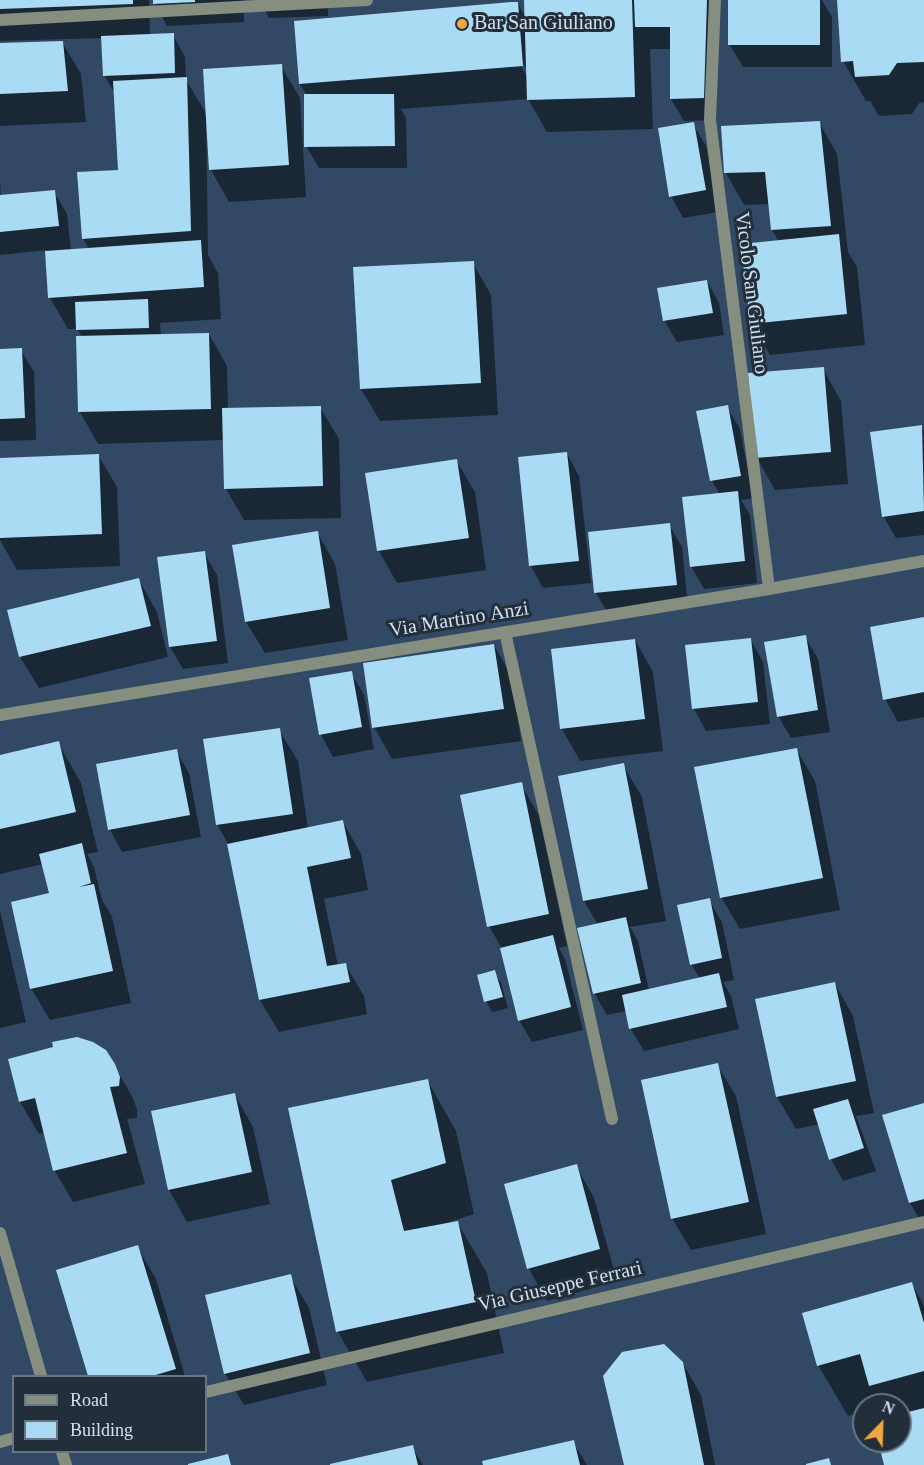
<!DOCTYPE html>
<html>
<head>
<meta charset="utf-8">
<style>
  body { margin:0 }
  #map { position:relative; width:924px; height:1465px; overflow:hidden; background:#314964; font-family:"Times New Roman",serif }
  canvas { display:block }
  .legend { position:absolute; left:12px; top:1375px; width:195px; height:78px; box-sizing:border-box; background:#232e3b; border:2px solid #697584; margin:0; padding:8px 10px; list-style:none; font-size:18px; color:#d2e0f1 }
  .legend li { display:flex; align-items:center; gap:12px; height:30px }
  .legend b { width:30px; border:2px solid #697584 }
  .north { position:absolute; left:852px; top:1393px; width:60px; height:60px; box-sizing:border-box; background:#232e3b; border:2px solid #697584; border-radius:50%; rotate:23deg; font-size:16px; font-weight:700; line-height:24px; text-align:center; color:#d2e0f1 }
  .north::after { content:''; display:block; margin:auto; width:21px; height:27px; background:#efa73e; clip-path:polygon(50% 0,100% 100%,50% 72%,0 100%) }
</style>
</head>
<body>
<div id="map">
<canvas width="924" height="1465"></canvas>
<ul class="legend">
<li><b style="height:8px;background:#858e7f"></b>Road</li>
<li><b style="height:16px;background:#aadbf5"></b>Building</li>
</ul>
<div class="north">N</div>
</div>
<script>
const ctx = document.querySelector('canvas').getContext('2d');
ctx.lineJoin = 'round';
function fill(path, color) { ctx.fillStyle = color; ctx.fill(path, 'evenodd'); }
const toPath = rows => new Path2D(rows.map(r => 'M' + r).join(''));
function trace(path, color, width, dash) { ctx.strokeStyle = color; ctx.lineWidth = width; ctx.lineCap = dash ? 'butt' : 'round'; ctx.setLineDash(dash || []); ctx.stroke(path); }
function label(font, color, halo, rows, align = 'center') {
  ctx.font = font + ' "Times New Roman",serif'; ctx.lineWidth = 6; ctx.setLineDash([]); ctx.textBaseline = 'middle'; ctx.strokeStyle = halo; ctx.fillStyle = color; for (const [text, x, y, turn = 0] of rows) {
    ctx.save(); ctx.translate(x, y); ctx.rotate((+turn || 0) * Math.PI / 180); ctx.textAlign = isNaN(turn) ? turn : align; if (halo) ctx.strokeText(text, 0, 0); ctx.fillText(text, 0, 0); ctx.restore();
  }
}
fill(toPath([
  [0,0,149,0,150,35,173,35,185,57,186,80,206,113,208,255,218,273,221,319,160,323,161,336,209,334,227,366,228,410,320,407,339,439,341,518,244,520,226,489,224,440,98,444,80,412,82,337,77,329,68,329,50,298,47,250,0,255,0,180,1,197,54,192,67,214,71,250,89,249,83,238,119,172,116,95,104,75,103,38,0,41],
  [154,0,243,0,244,22,167,26,155,4],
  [259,0,328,0,328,16,269,18],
  [526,0,634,0,636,4,636,0,709,0,716,120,684,121,671,99,671,49,650,49,653,129,547,132,528,99,401,109,406,118,407,168,319,168,306,146,307,96,300,84,518,3,526,19],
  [521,59,528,72,528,78,518,61],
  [730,0,822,0,832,17,832,67,743,67,730,45],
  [838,0,924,0,924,102,919,103,912,114,879,116,870,101,866,101,843,61],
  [62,42,81,74,86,122,0,126,0,44],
  [281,66,300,98,306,197,229,202,211,170,205,70],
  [819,122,837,154,848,252,857,267,865,345,770,355,751,323,779,242,772,230,770,204,744,205,726,173],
  [693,124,706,146,718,212,683,218,671,196],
  [473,263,491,295,498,415,380,421,361,389,354,269],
  [707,281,719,303,724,335,677,342,664,320],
  [0,350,21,350,34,372,36,440,0,441],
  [823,369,841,401,848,484,775,490,757,458],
  [727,407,740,429,753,498,741,500,750,515,757,583,704,589,691,566,720,495,712,481,698,413],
  [922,427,924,431,924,535,896,538,883,516],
  [567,454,579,476,591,583,543,588,531,566],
  [98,455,117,487,120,566,17,570,0,540,0,459],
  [456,460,475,492,486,570,397,583,379,551],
  [669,525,682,547,688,607,609,615,596,593,589,533],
  [317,532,335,564,348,640,265,653,246,622],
  [204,553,217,575,228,663,183,669,170,647],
  [139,580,157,612,168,657,39,688,20,657],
  [924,618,924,717,898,722,885,699],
  [805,637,818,659,830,732,791,738,778,716],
  [750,639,763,662,770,724,706,731,694,709],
  [635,640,653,672,663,751,580,761,562,729,552,650],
  [494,645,512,677,521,741,392,759,374,727],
  [351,673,364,695,374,749,333,757,321,735],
  [279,730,298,761,308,829,343,822,361,854,368,890,324,899,338,966,345,964,364,996,367,1014,279,1032,260,1000,228,844,217,824],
  [58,743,81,783,98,852,87,854,94,867,102,900,112,917,131,1003,50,1020,31,988,51,895,43,864,0,874,0,756],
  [796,749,815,781,840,910,740,929,721,897],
  [176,751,189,773,201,837,122,852,110,830],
  [623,765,642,797,666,921,630,927,638,941,649,990,700,979,691,964,709,900,722,922,734,980,723,982,731,996,739,1029,644,1051,631,1029,627,1011,607,1015,594,993,598,925,584,901],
  [521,784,539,816,567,946,559,948,565,959,583,1030,532,1042,519,1020,502,949,489,926],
  [0,911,26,1022,0,1028],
  [494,972,501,983,508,1008,492,1012,486,1001],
  [835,984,853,1016,874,1113,856,1116,876,1171,843,1181,831,1159,820,1124,796,1129,777,1097,757,1000],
  [9,1061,114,1065,133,1098,137,1110,137,1118,127,1119,145,1184,73,1202,55,1171,45,1132,39,1134,20,1102],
  [717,1065,736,1096,766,1234,691,1250,672,1218],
  [427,1080,456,1131,474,1214,449,1222,450,1224,457,1222,487,1273,504,1353,367,1382,338,1332,290,1109],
  [235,1095,253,1127,270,1204,187,1222,169,1190],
  [924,1104,924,1225,923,1225,910,1203,884,1116],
  [576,1166,594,1198,617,1281,547,1301,529,1269,505,1185],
  [137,1247,156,1279,185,1376,90,1376,58,1271],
  [290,1276,309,1308,327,1385,244,1405,225,1373],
  [912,1284,924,1306,924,1465,886,1465,880,1441,900,1441,900,1405,864,1405,864,1411,848,1416,818,1365],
  [682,1362,701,1395,715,1465,626,1465],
  [573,1442,587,1465,485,1465],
  [412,1447,423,1465,333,1465]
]), '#0007');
fill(toPath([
  [0,0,133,0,133,4,0,9],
  [153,0,195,0,195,2,153,4],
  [524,0,632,0,635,97,527,100],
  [634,0,707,0,704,98,670,99,670,27,635,27],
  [728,0,820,0,820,45,728,45],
  [837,0,924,0,924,62,897,63,889,75,855,77,853,61,841,62],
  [511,2,518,2,523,66,299,84,294,21],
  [174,33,175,73,103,76,101,36],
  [63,41,68,91,0,94,0,43],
  [282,64,289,165,209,170,203,69],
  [187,77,191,231,82,239,77,172,118,170,113,81],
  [304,94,394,94,395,146,304,147],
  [820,121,831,226,771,230,765,172,724,173,721,126],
  [694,122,706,190,669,197,658,128],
  [55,190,59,226,0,232,0,195],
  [839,234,847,314,750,324,741,244],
  [201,240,204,287,48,298,45,251],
  [474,261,481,383,360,389,353,267],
  [707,280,713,313,663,321,657,288],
  [148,299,149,328,76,330,75,302],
  [209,333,211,409,78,412,76,336],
  [22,348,25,418,0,419,0,349],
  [824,367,831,452,755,458,748,373],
  [728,405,741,476,710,481,696,411],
  [321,406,323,486,224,489,222,408],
  [922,425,924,511,882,517,870,432],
  [567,452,579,561,529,566,518,457],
  [99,454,102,534,0,538,0,458],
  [457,459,469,538,377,551,365,473],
  [738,491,745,561,690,567,682,497],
  [670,523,677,585,594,593,588,532],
  [318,531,330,608,245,622,232,545],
  [205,551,217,641,169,647,157,557],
  [139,578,151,626,19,657,7,610],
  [924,617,924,692,883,700,870,627],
  [806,635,818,710,777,717,764,642],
  [751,638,758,702,692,709,685,645],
  [635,639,645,719,560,729,551,649],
  [494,644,504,709,372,728,363,663],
  [352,671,362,727,319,735,309,678],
  [280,728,293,814,216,825,203,739],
  [59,741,76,812,0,829,0,755],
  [797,748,823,878,720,898,694,767],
  [177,749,190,815,108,830,96,764],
  [624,763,648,889,583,901,558,776],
  [522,782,549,914,487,927,460,795],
  [343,820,351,858,307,867,327,966,346,963,350,982,259,1000,227,844],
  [82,843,91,883,79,887,94,884,113,971,30,989,11,902,49,893,39,854],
  [710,898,722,958,690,965,677,905],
  [626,917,641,983,593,994,577,928],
  [553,935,571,1007,518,1021,500,948],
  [495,970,503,997,484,1002,477,975],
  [719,973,727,1007,629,1029,622,995],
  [835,982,856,1081,776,1097,755,999],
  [77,1037,93,1042,106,1050,115,1064,120,1077,119,1086,110,1087,127,1153,53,1171,35,1098,19,1102,8,1059,53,1047,52,1042],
  [718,1063,749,1202,671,1219,641,1080],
  [428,1079,446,1163,391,1180,404,1231,458,1221,476,1302,336,1332,288,1108],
  [235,1093,252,1172,168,1190,151,1111],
  [848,1099,864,1148,829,1160,813,1109],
  [924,1103,924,1199,909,1203,882,1115],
  [577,1164,600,1249,527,1269,504,1184],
  [138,1245,176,1369,152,1376,88,1376,56,1270],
  [291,1274,310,1353,224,1374,205,1295],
  [912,1282,924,1323,924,1371,869,1386,860,1354,817,1366,802,1313],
  [664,1344,683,1362,704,1465,624,1465,603,1376,622,1352],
  [924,1408,924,1465,884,1465,878,1441,900,1441,900,1414],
  [574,1440,580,1465,483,1465,482,1461],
  [413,1445,418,1465,330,1465,330,1464],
  [228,1454,231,1465,188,1465,188,1464],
  [829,1458,831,1465,806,1465,806,1464]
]), '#aadbf5');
trace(toPath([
  [715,0,710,120,769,589],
  [0,20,367,0],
  [505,632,612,1119],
  [0,715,769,589,924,561],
  [0,1233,41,1376],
  [206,1392,924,1222],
  [0,1442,14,1438],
  [62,1452,66,1465]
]), '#858e7f', 12);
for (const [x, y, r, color] of [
  [462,24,6,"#efa73e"]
]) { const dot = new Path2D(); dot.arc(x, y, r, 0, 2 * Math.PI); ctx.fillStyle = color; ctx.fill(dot); trace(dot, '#232e3b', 2); }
label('20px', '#d2e0f1', '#232e3b', [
  ["Bar San Giuliano",474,24]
], 'left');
label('20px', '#d2e0f1', '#232e3b', [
  ["Vicolo San Giuliano",751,293,83],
  ["Via Martino Anzi",459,620,-9],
  ["Via Giuseppe Ferrari",560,1287,-13]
]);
</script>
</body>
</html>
